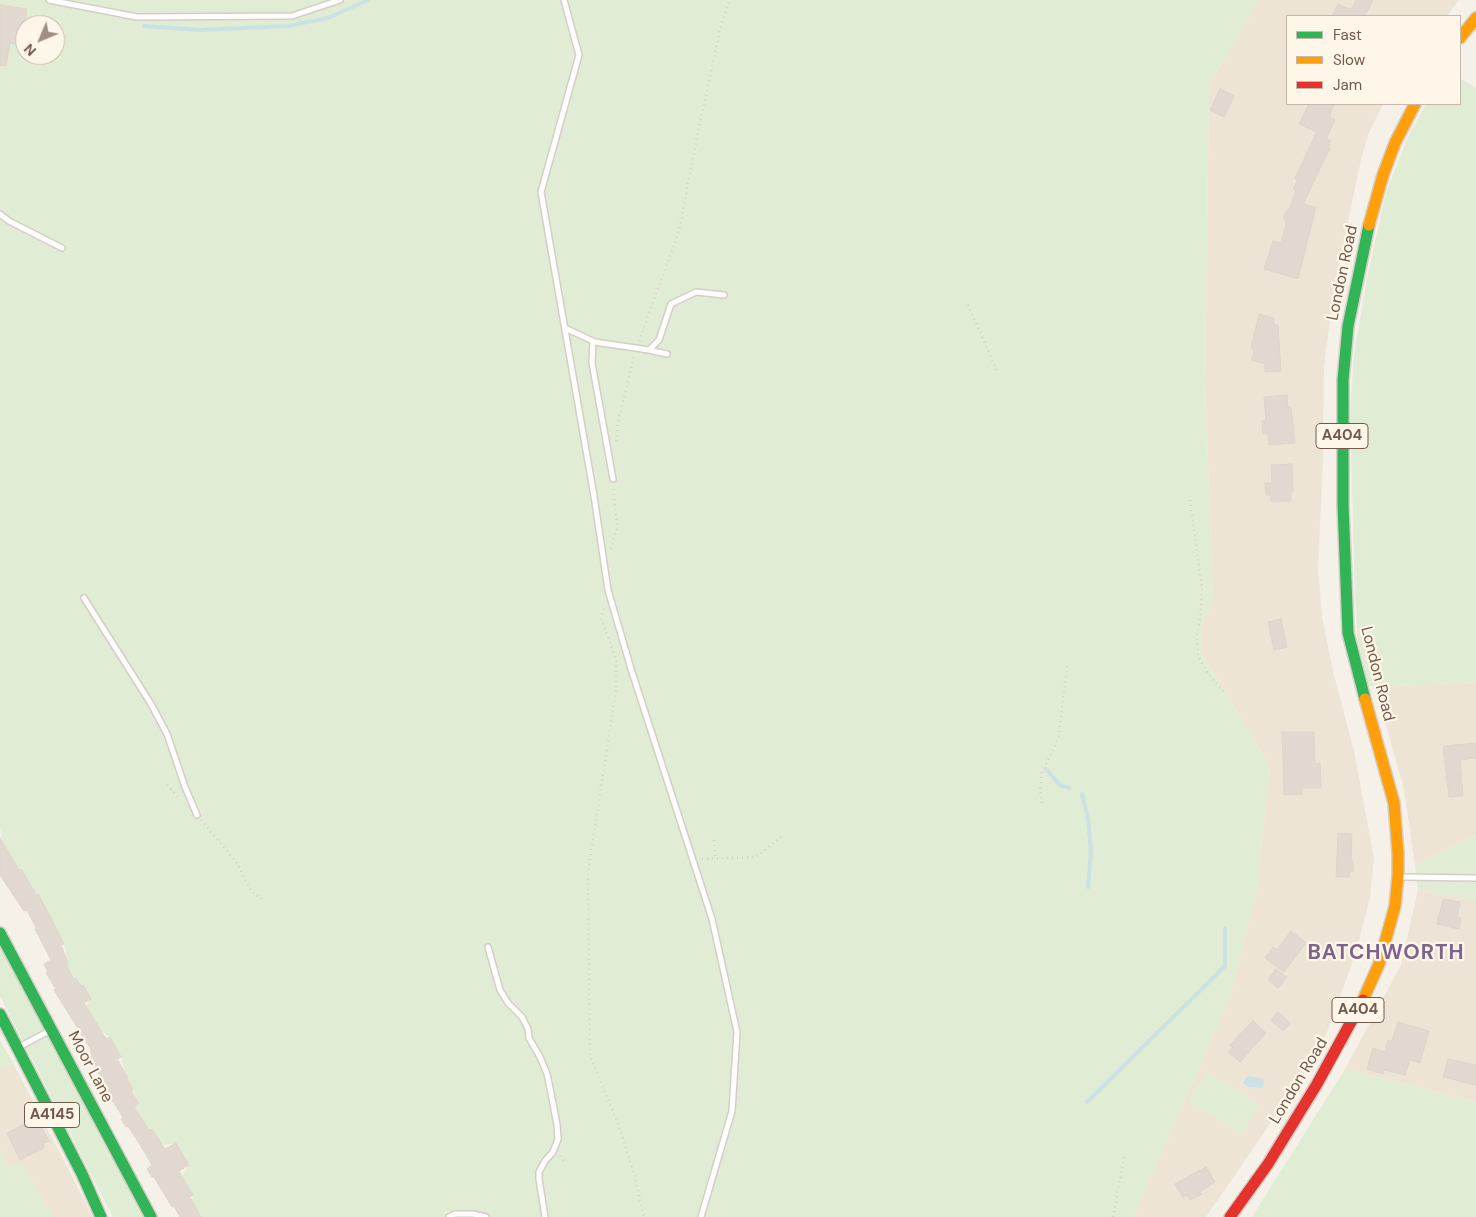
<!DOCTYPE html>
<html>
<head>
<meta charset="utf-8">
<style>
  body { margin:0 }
  #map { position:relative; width:1476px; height:1217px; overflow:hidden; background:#f5f1e9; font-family:"DM Sans",sans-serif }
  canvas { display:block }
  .legend { position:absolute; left:1286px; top:15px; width:175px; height:90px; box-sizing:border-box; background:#fef6e9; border:1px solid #c6b8aa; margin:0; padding:6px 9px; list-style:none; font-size:15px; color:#715a4b }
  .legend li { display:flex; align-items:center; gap:10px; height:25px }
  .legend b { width:25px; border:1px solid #c6b8aa }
  .north { position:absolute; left:15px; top:15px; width:50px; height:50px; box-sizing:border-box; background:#fef6e9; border:1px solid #c6b8aa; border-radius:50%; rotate:225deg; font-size:14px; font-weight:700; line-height:20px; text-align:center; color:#715a4b }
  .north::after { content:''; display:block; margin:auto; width:18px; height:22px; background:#9f8f82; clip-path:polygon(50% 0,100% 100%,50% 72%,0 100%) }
</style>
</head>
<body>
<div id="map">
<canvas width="1476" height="1217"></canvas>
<ul class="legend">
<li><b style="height:6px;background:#30b455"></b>Fast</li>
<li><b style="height:6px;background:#ff9f0a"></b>Slow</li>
<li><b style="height:6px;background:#e5322d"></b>Jam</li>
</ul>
<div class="north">N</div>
</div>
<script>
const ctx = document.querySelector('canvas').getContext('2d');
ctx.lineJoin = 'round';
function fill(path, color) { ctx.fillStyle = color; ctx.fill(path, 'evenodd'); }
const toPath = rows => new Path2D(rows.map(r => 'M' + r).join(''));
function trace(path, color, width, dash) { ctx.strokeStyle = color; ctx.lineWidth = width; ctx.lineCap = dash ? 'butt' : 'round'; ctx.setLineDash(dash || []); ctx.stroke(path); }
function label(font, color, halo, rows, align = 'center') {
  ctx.font = font + ' "DM Sans",sans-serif'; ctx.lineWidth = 4.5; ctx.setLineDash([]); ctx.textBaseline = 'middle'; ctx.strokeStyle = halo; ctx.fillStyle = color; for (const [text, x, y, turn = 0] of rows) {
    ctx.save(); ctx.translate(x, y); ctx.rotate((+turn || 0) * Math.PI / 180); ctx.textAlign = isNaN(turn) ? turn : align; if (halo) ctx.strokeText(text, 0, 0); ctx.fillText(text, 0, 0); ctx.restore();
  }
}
fill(toPath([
  [1259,0,1459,0,1447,16,1287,16,1287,104,1383,104,1368,135,1361,160,1334,289,1324,367,1323,460,1318,568,1322,617,1333,671,1354,751,1374,858,1370,898,1356,952,1328,1030,1298,1083,1206,1217,1133,1217,1229,1000,1257,886,1270,767,1202,654,1201,625,1213,601,1205,383,1209,84],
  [1476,682,1476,835,1415,865,1404,789,1375,687],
  [1418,890,1476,901,1476,1102,1345,1069,1401,965],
  [13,1063,93,1217,53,1217,23,1165,7,1165,0,1150,0,1070]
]), '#eee4d6');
fill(toPath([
  [0,0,1259,0,1209,84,1205,383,1213,601,1201,625,1202,654,1270,767,1257,886,1229,1000,1133,1217,201,1217,192,1200,193,1195,182,1176,189,1165,176,1143,158,1147,157,1137,152,1129,149,1130,134,1107,139,1103,127,1079,128,1078,125,1071,121,1057,110,1037,101,1031,86,1007,90,999,67,966,68,963,64,944,38,894,34,891,21,869,16,866,0,842,2,834,0,829],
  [25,25,55,25,55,55,25,55],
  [1460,78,1476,88,1476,682,1375,687,1369,686,1358,641,1355,594,1350,415,1354,353,1368,274,1386,192,1408,137,1426,104,1460,104],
  [1476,835,1476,901,1418,890,1415,865],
  [0,939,147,1217,113,1217,0,996],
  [0,1040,13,1063,0,1070],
  [1345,1069,1476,1102,1476,1217,1252,1217],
  [1207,1072,1259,1105,1241,1134,1189,1101],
  [0,1150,7,1165,23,1165,53,1217,0,1217]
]), '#e1ecd4');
fill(toPath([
  [1247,1076,1265,1079,1263,1088,1249,1087,1243,1083]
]), '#cbe2e5');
trace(toPath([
  [144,26,200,30,287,26,328,18,368,0],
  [1046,769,1060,785,1069,788],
  [1082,794,1088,818,1091,851,1088,887],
  [1087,1102,1225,966,1225,928]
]), '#cbe2e5', 4);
const building = toPath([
  [1356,0,1373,0,1365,16,1332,16,1338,4,1351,10,1356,0],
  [0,5,27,9,21,45,10,43,6,66,0,65,0,5],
  [1220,89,1234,96,1224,117,1210,110,1220,89],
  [1309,104,1334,104,1329,117,1335,120,1326,139,1331,141,1328,148,1330,148,1303,204,1316,207,1298,279,1264,269,1273,241,1281,243,1286,225,1284,215,1290,208,1296,190,1293,189,1297,181,1295,178,1317,132,1299,124,1309,104],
  [1259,314,1274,318,1273,324,1278,325,1281,371,1265,372,1265,364,1252,360,1254,349,1251,349,1259,314],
  [1287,395,1288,407,1291,407,1295,443,1269,445,1268,434,1263,434,1262,421,1266,421,1264,397,1287,395],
  [1292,464,1293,492,1291,492,1291,501,1271,502,1271,495,1266,495,1265,483,1272,483,1271,465,1292,464],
  [1281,619,1287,647,1274,650,1268,622,1281,619],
  [1282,732,1314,732,1315,764,1320,763,1321,788,1302,788,1302,794,1284,795,1282,732],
  [1476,743,1476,758,1460,760,1463,796,1449,797,1443,746,1476,743],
  [1338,833,1352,834,1351,861,1353,861,1353,871,1350,871,1350,877,1336,877,1338,833],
  [0,838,19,870,21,869,36,894,38,894,50,916,64,944,61,945,68,963,67,966,74,979,76,978,81,986,83,985,91,999,84,1003,106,1039,110,1037,121,1057,117,1059,128,1078,127,1079,133,1090,131,1091,139,1103,134,1107,149,1130,152,1129,165,1149,176,1143,189,1165,179,1171,193,1195,190,1197,201,1217,180,1217,174,1206,172,1207,154,1177,152,1177,147,1169,152,1165,144,1151,128,1126,126,1127,121,1119,123,1117,100,1082,103,1081,90,1057,92,1056,90,1048,54,990,56,989,46,973,48,972,44,964,51,960,35,929,37,929,27,910,24,911,0,875,0,838],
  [1443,899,1460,902,1457,917,1461,918,1459,929,1437,924,1443,899],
  [1291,931,1306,943,1284,972,1265,958,1273,947,1277,950,1291,931],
  [1276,969,1287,977,1278,988,1268,980,1276,969],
  [1278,1012,1290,1023,1283,1031,1271,1020,1278,1012],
  [1253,1021,1266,1033,1240,1062,1228,1052,1233,1047,1230,1045,1253,1021],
  [1398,1022,1429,1031,1420,1063,1410,1060,1405,1075,1384,1070,1383,1074,1367,1069,1373,1048,1385,1052,1388,1040,1392,1041,1398,1022],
  [1448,1059,1476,1065,1476,1085,1443,1077,1448,1059],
  [32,1120,35,1127,40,1124,49,1141,43,1144,44,1148,20,1160,7,1133,32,1120],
  [1206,1167,1215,1182,1200,1192,1202,1194,1190,1200,1187,1195,1183,1197,1175,1184,1206,1167]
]);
fill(building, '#e1d9d0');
trace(building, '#ded4cb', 1);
const lane = toPath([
  [49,0,137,17,292,16,340,0],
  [564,0,579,55,541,192,594,496,608,590,631,669,712,919,737,1032,732,1111,701,1217],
  [0,214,9,221,62,248],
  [565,328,595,342,649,350,659,340,671,304,696,292,724,295],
  [593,341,592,363,613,479],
  [649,350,667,354],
  [84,598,151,704,167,734,185,787,197,815],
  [1402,877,1476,878],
  [488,947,500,990,508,1003,522,1017,528,1029,529,1038,540,1057,547,1074,551,1093,557,1125,558,1139,553,1152,545,1161,539,1172,539,1179,545,1217],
  [19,1047,49,1031],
  [449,1217,455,1214,473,1214,486,1217]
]);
const fast = toPath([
  [1365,699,1348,633,1343,505,1343,380,1348,326,1369,225],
  [0,933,151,1217],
  [0,1014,82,1174,101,1217]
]);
const slow = toPath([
  [1460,38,1476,18],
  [1369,225,1383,175,1395,143,1415,104],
  [1363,1000,1379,964,1395,906,1398,876,1398,853,1394,803,1365,699]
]);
const jam = toPath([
  [1230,1217,1268,1164,1317,1084,1363,1000]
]);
trace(lane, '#d4cec7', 8);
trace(fast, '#d5cec7', 14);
trace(slow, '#d5cec7', 14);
trace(jam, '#d5cec7', 14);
trace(toPath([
  [968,305,998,373],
  [639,341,679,231,699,127,720,30,729,0],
  [616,441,618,422,634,356],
  [1190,500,1202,588,1201,612,1197,635,1198,656,1209,675,1226,694],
  [611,549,617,528,613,486],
  [604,609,601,618,616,659,616,691,588,871,590,1056,619,1126,635,1177,644,1217],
  [167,785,180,799],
  [1042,803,1040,788,1042,772,1057,741,1059,733,1067,666],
  [201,820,238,864,248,886,254,894,262,899],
  [714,840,715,859],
  [702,859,756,857,783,835],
  [560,1156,564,1161],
  [1113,1217,1124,1157]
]), '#d6d0ca', 2.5, [1, 4]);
trace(lane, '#fefdfc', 5);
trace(fast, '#30b455', 11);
trace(slow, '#ff9f0a', 11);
trace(jam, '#e5322d', 11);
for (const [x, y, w] of [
  [1342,436,52],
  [1358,1010,52],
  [52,1115,55]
]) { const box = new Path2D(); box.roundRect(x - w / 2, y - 12.5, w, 25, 4); ctx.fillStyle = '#fef6e9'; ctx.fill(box); trace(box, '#715a4b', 1); }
label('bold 15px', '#715a4b', null, [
  ["A404",1342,436],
  ["A404",1358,1010],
  ["A4145",52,1115]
]);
label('16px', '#715a4b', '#fef6e9', [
  ["London Road",1343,273,-78],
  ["London Road",1377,674,76],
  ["Moor Lane",90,1067,62],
  ["London Road",1299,1081,-59]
]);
ctx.letterSpacing = '1px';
label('bold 21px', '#80638d', '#fef6e9', [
  ["BATCHWORTH",1386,953]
]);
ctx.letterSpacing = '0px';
</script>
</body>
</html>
